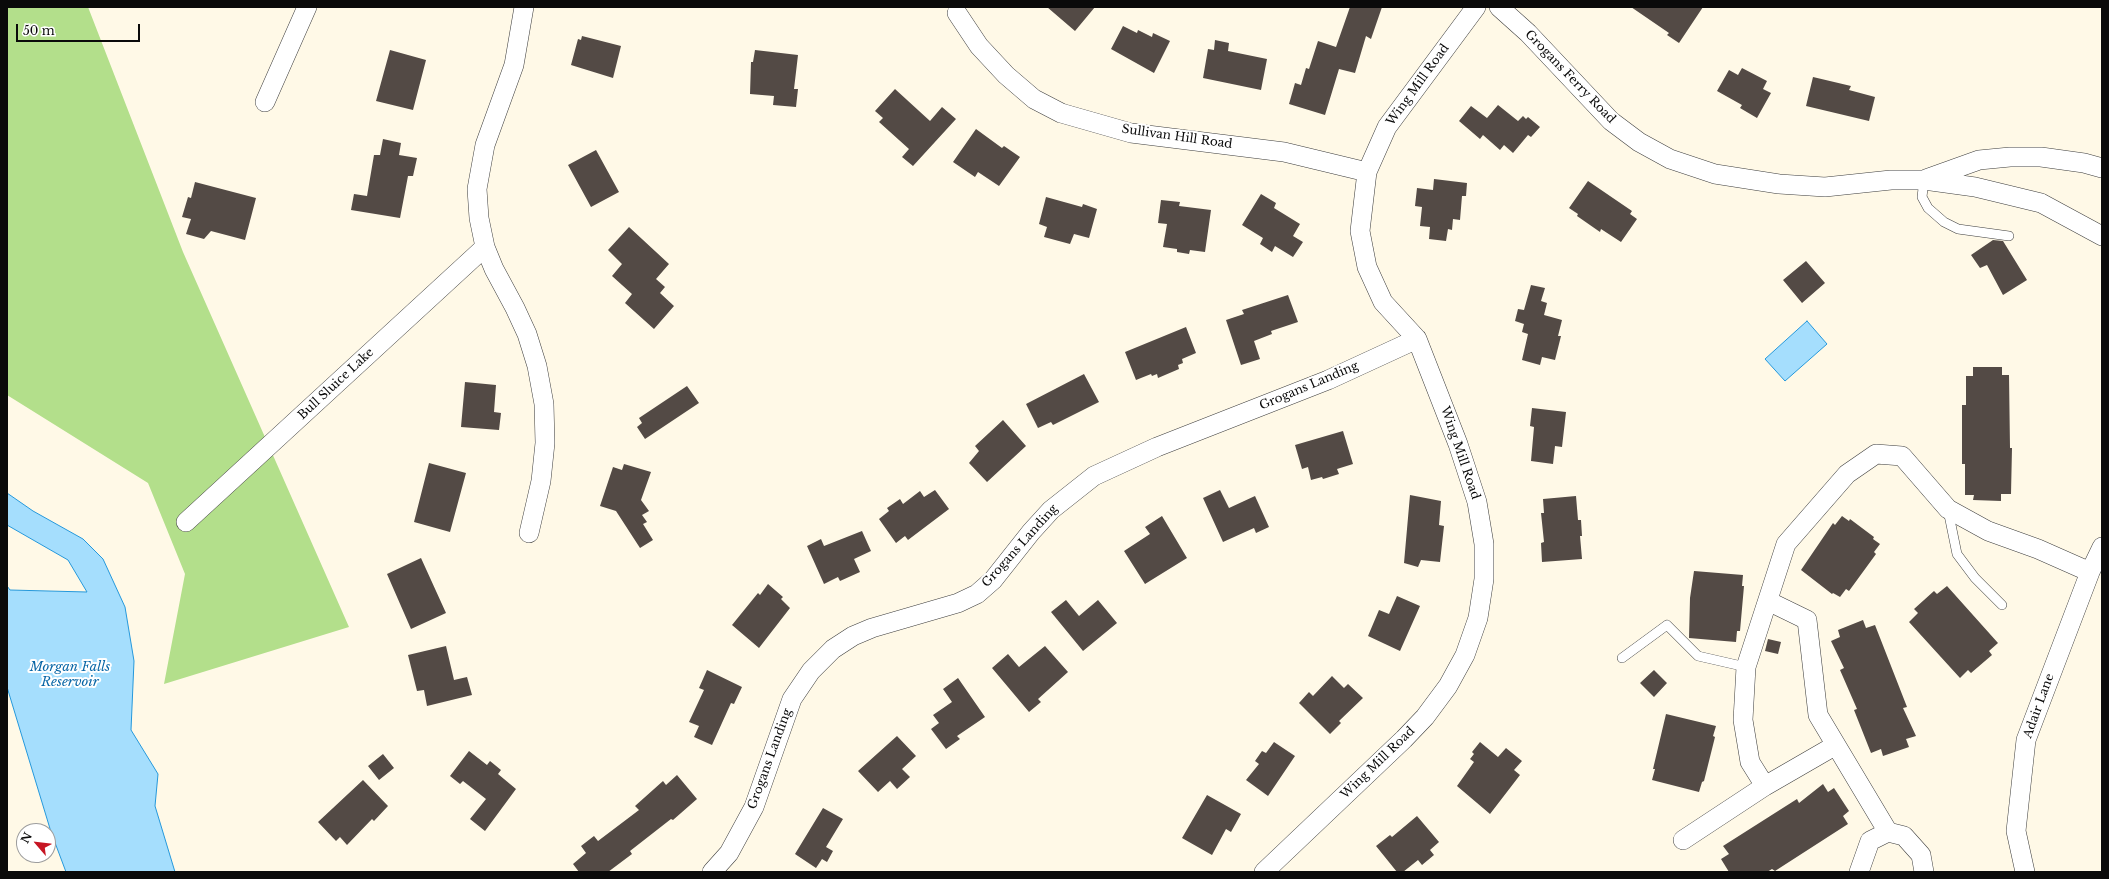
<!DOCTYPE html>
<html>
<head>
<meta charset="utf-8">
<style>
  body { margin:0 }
  #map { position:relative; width:2109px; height:879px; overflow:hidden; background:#fff9e7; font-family:"Libre Baskerville",serif }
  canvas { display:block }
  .frame { position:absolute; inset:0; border:8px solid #0a0a0a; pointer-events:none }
  .north { position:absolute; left:16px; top:823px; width:40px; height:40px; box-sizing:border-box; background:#fff; border:1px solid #9d9d9d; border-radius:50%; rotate:298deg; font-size:11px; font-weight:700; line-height:16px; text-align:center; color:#0a0a0a }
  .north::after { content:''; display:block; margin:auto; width:14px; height:18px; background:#c61523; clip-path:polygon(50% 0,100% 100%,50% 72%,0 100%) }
  .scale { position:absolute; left:16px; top:24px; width:124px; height:18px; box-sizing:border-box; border:2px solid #0a0a0a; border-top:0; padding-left:5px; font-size:12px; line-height:14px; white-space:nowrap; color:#0a0a0a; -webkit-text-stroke:3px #fff; paint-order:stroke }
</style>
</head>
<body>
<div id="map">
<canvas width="2109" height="879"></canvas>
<div class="frame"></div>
<div class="north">N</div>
<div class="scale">50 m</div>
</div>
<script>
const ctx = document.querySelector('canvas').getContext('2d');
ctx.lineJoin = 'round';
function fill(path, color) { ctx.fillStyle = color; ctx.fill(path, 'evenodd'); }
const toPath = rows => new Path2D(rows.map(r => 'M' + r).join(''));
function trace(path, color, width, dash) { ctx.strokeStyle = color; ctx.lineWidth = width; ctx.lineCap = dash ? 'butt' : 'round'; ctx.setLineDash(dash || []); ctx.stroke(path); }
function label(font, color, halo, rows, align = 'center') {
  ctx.font = font + ' "Libre Baskerville",serif'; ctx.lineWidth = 4; ctx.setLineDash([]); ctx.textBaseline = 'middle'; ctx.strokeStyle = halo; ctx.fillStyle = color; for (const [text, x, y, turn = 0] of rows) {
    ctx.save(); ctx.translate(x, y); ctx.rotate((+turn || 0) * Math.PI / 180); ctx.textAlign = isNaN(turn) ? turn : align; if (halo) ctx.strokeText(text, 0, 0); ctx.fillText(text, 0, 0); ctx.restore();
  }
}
fill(toPath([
  [7,7,88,7,183,252,349,627,164,684,185,574,148,483,7,395]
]), '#b3df8b');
const water = toPath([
  [1807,321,1827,344,1785,381,1765,359,1807,321],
  [7,493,33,511,83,539,103,559,125,607,134,661,131,730,158,774,155,806,175,872,66,872,51,832,7,687,7,586,10,590,87,592,68,560,7,525,7,493]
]);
fill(water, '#a5defd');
trace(water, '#2598db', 1);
fill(toPath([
  [1047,7,1095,7,1075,31],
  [1350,7,1382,7,1371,39,1366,36,1355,73,1339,69,1325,115,1289,104,1295,83,1301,85,1306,68,1309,69,1318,41,1336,47],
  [1631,7,1703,7,1679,43,1667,35,1669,33],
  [1123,26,1137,33,1138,30,1152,37,1153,33,1170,41,1154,73,1111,49],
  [582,36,621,46,613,78,571,65,578,39,581,40],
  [1215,40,1229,43,1228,51,1267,59,1261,90,1203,78,1208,49,1214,50],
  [390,50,426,60,413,110,376,101],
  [755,50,798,55,794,89,798,89,796,107,773,105,774,96,750,94,751,62,753,62],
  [1742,68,1767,81,1763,89,1771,93,1757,118,1740,108,1742,105,1717,91,1729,70,1738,75],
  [1813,77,1851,86,1849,90,1875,97,1869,121,1806,106],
  [895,89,930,121,942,107,956,119,913,166,902,157,909,149,879,122,883,118,875,111],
  [1498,105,1518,121,1523,116,1526,119,1528,117,1540,127,1531,137,1528,135,1513,153,1504,145,1500,150,1483,135,1480,139,1459,121,1471,106,1487,118],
  [976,129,1002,148,1004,146,1020,157,999,186,978,172,975,177,953,162],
  [383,139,401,143,399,155,417,158,413,176,408,176,400,218,351,210,354,194,367,196,374,155,380,155],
  [596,150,619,192,591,207,568,165],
  [1434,179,1467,183,1466,196,1462,196,1460,220,1453,219,1452,230,1448,229,1446,241,1429,239,1430,227,1420,226,1422,207,1415,206,1417,188,1433,190],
  [1588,181,1632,211,1630,214,1637,219,1621,242,1601,229,1600,232,1577,216,1578,214,1569,208],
  [195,182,256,198,245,240,211,231,204,239,186,234,191,219,182,217,188,197,191,198],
  [1261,194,1276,203,1274,208,1300,224,1293,236,1303,242,1293,257,1275,246,1272,252,1260,244,1263,238,1242,225],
  [1046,197,1082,207,1083,204,1097,209,1089,238,1074,234,1070,244,1044,237,1047,227,1039,224],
  [1161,200,1180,202,1179,206,1211,210,1205,252,1190,250,1189,254,1177,252,1177,249,1163,247,1167,224,1158,223],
  [629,227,669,264,656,279,665,287,660,293,674,306,654,329,625,303,632,294,612,276,622,264,608,250],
  [1993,240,2003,241,2027,280,2003,295,1987,265,1980,268,1971,255],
  [1806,261,1825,283,1802,303,1783,280],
  [1531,285,1545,288,1541,301,1547,303,1544,315,1562,320,1558,336,1561,336,1555,360,1542,357,1540,365,1522,360,1528,334,1522,332,1524,324,1515,321,1518,309,1524,310],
  [1288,295,1298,322,1271,331,1272,334,1254,341,1260,359,1241,365,1226,320,1244,314,1242,310],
  [1186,327,1196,353,1182,359,1183,363,1178,365,1179,369,1158,378,1157,374,1152,376,1151,374,1136,380,1125,352],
  [1973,367,2002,367,2002,375,2009,375,2010,448,2012,448,2011,494,2001,494,2001,501,1973,500,1974,495,1965,495,1965,464,1962,464,1962,405,1966,405,1966,376,1973,376],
  [1084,374,1099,402,1053,425,1051,422,1038,428,1026,404],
  [465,382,496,385,494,412,501,413,499,430,461,427],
  [687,386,699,403,645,439,637,427,642,423,639,418],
  [1532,408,1566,412,1562,447,1555,446,1553,464,1531,461,1534,427,1530,426],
  [1003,420,1026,446,987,482,969,463,979,451,975,446],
  [1343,431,1353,464,1337,469,1339,474,1323,479,1322,477,1311,480,1308,467,1302,469,1295,445],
  [429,463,466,473,450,532,414,522],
  [624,464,651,472,641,500,649,511,642,515,647,522,643,524,653,540,640,548,616,511,600,506,613,467,622,470],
  [935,490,949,509,908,540,905,536,896,543,879,519,889,511,887,508,900,499,903,504,920,491,924,497],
  [1220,490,1229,508,1255,496,1269,527,1256,533,1254,528,1223,542,1203,498],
  [1410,495,1441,501,1439,525,1444,526,1440,562,1421,560,1418,567,1404,563],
  [1576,496,1578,520,1581,520,1582,536,1580,536,1582,559,1542,562,1541,543,1544,542,1541,513,1544,513,1543,499],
  [1162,516,1187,558,1145,584,1124,551,1150,534,1145,527],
  [1842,516,1849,521,1850,519,1874,537,1873,539,1880,544,1874,552,1876,554,1849,591,1846,589,1840,597,1833,593,1832,594,1801,570,1833,523,1835,525],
  [862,531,871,551,854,559,860,572,840,581,838,577,824,584,807,546,821,539,824,546],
  [421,558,446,613,411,629,387,574],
  [1694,571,1743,575,1742,586,1744,586,1740,631,1737,631,1736,642,1689,638,1690,598],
  [768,584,783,597,781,599,790,608,759,648,732,625,758,593,760,595],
  [1947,586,1998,643,1989,651,1992,655,1971,673,1968,670,1960,678,1909,622,1918,613,1914,609,1934,591,1937,594],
  [1397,596,1420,606,1400,651,1368,636,1379,610,1389,614],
  [1066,600,1079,616,1098,600,1117,623,1083,651,1051,612],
  [1863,620,1866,628,1875,625,1907,707,1903,708,1916,736,1906,739,1909,747,1883,756,1881,749,1871,753,1854,710,1857,709,1840,670,1844,668,1831,641,1840,637,1838,630],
  [1768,639,1781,642,1778,654,1765,651],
  [446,646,454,680,467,677,472,695,427,706,424,690,417,691,408,655],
  [1045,646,1068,672,1038,699,1041,702,1029,712,992,668,1008,654,1019,667],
  [707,670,742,687,734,704,731,703,712,745,694,737,699,726,689,722,704,690,699,688],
  [1654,670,1667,683,1654,697,1640,683],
  [1332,676,1344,688,1348,684,1363,698,1339,721,1341,723,1330,734,1299,703,1309,692,1313,696],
  [958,678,985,717,957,736,960,739,946,749,931,729,939,723,933,715,952,702,943,689],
  [1666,714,1716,726,1713,736,1715,737,1704,781,1702,782,1699,792,1652,780,1655,769,1653,769],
  [897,736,916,756,902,769,910,777,897,789,890,781,878,792,858,771],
  [1274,742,1295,756,1268,796,1246,780,1259,764,1255,761,1262,751,1266,753],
  [1480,742,1498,757,1506,748,1522,761,1514,770,1520,775,1490,814,1457,786,1474,762,1470,759,1474,754,1472,752],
  [469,751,487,765,490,761,501,770,498,774,516,789,485,831,470,819,486,799,463,781,460,784,450,776],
  [383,754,394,768,379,780,368,766],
  [677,775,697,799,673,820,671,819,630,851,632,854,608,872,579,872,573,864,586,853,581,846,594,836,598,841,639,810,635,806,663,781,666,785],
  [363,780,388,806,374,821,372,819,347,845,340,837,336,841,318,822],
  [1823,784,1828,792,1834,788,1849,811,1843,816,1848,824,1775,871,1772,869,1767,872,1729,872,1721,859,1729,854,1723,846,1797,799,1799,803],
  [1207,795,1241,814,1231,832,1226,829,1212,855,1182,838],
  [823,808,843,819,826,847,833,851,827,862,822,859,816,868,795,854],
  [1417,816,1439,842,1430,850,1434,855,1422,865,1418,860,1403,872,1397,872,1376,846,1390,835,1392,837]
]), '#534a45');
const lane = toPath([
  [1924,180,1922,197,1928,208,1944,222,1958,229,2009,236],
  [1948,510,1957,554,1975,578,2002,605],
  [1622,658,1667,625,1698,656,1746,667]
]);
const street = toPath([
  [524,7,514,65,485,145,477,189,479,218,485,247,494,269,515,308,527,334,537,366,544,404,545,443,541,481,529,533],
  [1499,7,1528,33,1611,121,1639,142,1670,159,1715,174,1779,184,1825,187,1891,180,1924,180,1975,187,2041,203,2102,236],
  [957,13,979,46,1006,75,1034,99,1061,113,1131,133,1284,152,1367,172],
  [265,102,307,7],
  [1926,179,1979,160,2010,157,2041,157,2084,163,2102,168],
  [186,522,485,247],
  [1768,601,1807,620,1818,715,1888,832],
  [1765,786,1750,762,1743,720,1746,667,1786,544,1847,474,1876,454,1902,456,1948,509,1988,531,2038,549,2090,572],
  [1683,840,1765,786,1836,745],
  [712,872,729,853,754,807,792,699,811,671,833,649,853,636,872,628,958,603,977,594,993,580,1031,532,1051,510,1094,476,1157,447,1328,380,1417,339],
  [1264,872,1404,739,1425,717,1448,686,1465,655,1478,618,1484,579,1484,544,1477,502,1458,444,1417,339,1383,302,1367,267,1360,231,1367,172,1387,127,1476,7],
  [1859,872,1870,841,1888,832,1904,836,1921,855,1924,872],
  [2025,872,2016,831,2026,740,2090,572,2102,547]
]);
trace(lane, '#3d3d3d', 10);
trace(street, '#3d3d3d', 20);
trace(lane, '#fff', 9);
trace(street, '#fff', 19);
label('12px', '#0a0a0a', '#fff', [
  ["Grogans Ferry Road",1570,77,46],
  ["Wing Mill Road",1418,85,-54],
  ["Sullivan Hill Road",1177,137,8],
  ["Bull Sluice Lake",336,384,-43],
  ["Grogans Landing",1309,386,-23],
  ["Wing Mill Road",1460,453,71],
  ["Grogans Landing",1020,546,-48],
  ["Adair Lane",2039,706,-70],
  ["Grogans Landing",770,759,-70],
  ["Wing Mill Road",1378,763,-44]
]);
label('italic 13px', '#0866a6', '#fff', [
  ["Morgan Falls",70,667],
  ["Reservoir",70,682]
]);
</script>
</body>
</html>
